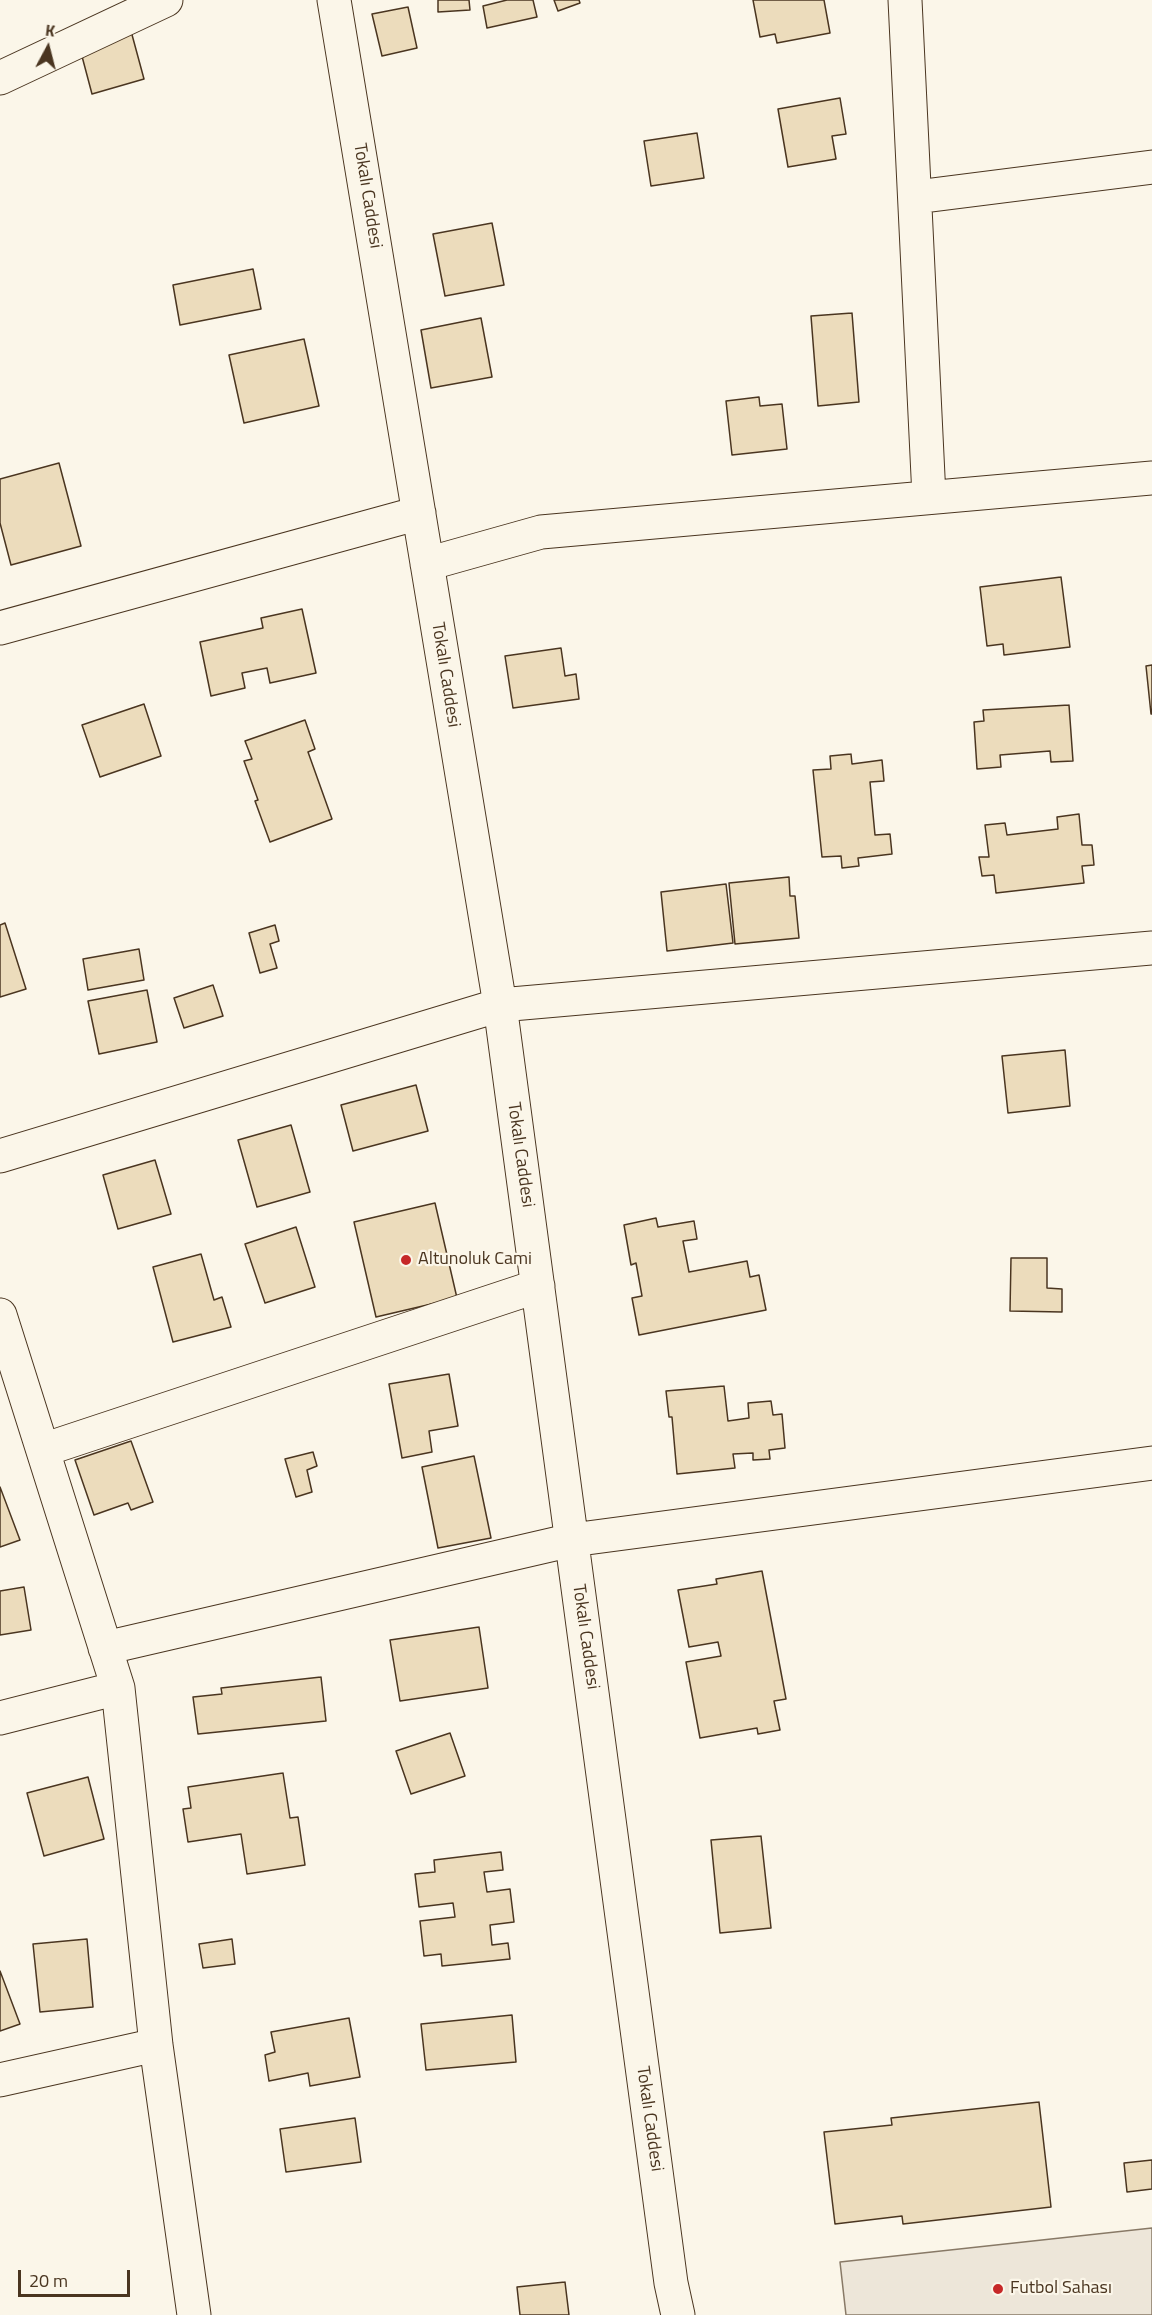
<!DOCTYPE html>
<html>
<head>
<meta charset="utf-8">
<style>
  body { margin:0 }
  #map { position:relative; width:1152px; height:2315px; overflow:hidden; background:#fbf6e9; font-family:"Titillium Web",sans-serif }
  canvas { display:block }
  .north { position:absolute; left:18px; top:18px; width:60px; height:60px; -webkit-text-stroke:4px #fbf6e9; paint-order:stroke; rotate:7deg; font-size:16px; font-weight:700; line-height:24px; text-align:center; color:#4a3520 }
  .north::after { content:''; display:block; margin:auto; width:21px; height:27px; background:#4a3520; clip-path:polygon(50% 0,100% 100%,50% 72%,0 100%) }
  .scale { position:absolute; left:18px; top:2270px; width:112px; height:27px; box-sizing:border-box; border:3px solid #4a3520; border-top:0; padding-left:8px; font-size:18px; line-height:21px; white-space:nowrap; color:#4a3520; -webkit-text-stroke:4px #fbf6e9; paint-order:stroke }
</style>
</head>
<body>
<div id="map">
<canvas width="1152" height="2315"></canvas>
<div class="north">K</div>
<div class="scale">20 m</div>
</div>
<script>
const ctx = document.querySelector('canvas').getContext('2d');
ctx.lineJoin = 'round';
function fill(path, color) { ctx.fillStyle = color; ctx.fill(path, 'evenodd'); }
const toPath = rows => new Path2D(rows.map(r => 'M' + r).join(''));
function trace(path, color, width, dash) { ctx.strokeStyle = color; ctx.lineWidth = width; ctx.lineCap = dash ? 'butt' : 'round'; ctx.setLineDash(dash || []); ctx.stroke(path); }
function label(font, color, halo, rows, align = 'center') {
  ctx.font = font + ' "Titillium Web",sans-serif'; ctx.lineWidth = 4.5; ctx.setLineDash([]); ctx.textBaseline = 'middle'; ctx.strokeStyle = halo; ctx.fillStyle = color; for (const [text, x, y, turn = 0] of rows) {
    ctx.save(); ctx.translate(x, y); ctx.rotate((+turn || 0) * Math.PI / 180); ctx.textAlign = isNaN(turn) ? turn : align; if (halo) ctx.strokeText(text, 0, 0); ctx.fillText(text, 0, 0); ctx.restore();
  }
}
const green = toPath([
  [1152,2228,1152,2315,846,2315,840,2262,1152,2228]
]);
fill(green, '#ede6d9');
trace(green, '#887966', 1.5);
const building = toPath([
  [438,0,469,0,470,10,438,12,438,0],
  [507,0,533,0,537,17,487,28,483,6,507,0],
  [554,0,579,0,580,3,558,11,554,0],
  [753,0,824,0,830,33,777,43,775,34,760,37,753,0],
  [408,7,417,48,382,56,372,14,408,7],
  [131,31,144,79,92,94,79,45,131,31],
  [840,98,846,134,832,136,836,159,788,167,778,109,840,98],
  [697,133,704,178,651,186,644,141,697,133],
  [492,223,504,285,445,296,433,234,492,223],
  [253,269,261,309,180,325,173,285,253,269],
  [852,313,859,402,818,406,811,316,852,313],
  [481,318,492,377,431,388,421,330,481,318],
  [304,339,319,406,244,423,229,355,304,339],
  [759,397,760,406,782,404,787,449,732,455,726,401,759,397],
  [59,463,81,546,11,565,0,523,0,479,59,463],
  [1061,577,1070,647,1004,655,1003,644,987,646,980,587,1061,577],
  [302,609,316,673,270,683,267,668,242,673,245,688,211,696,200,642,263,628,261,618,302,609],
  [561,648,565,676,576,674,579,699,513,708,505,656,561,648],
  [1152,665,1152,714,1151,714,1146,666,1152,665],
  [144,704,161,756,100,777,82,725,144,704],
  [1069,705,1073,761,1051,762,1050,751,1000,755,1001,767,977,769,974,722,984,721,983,710,1069,705],
  [305,720,315,749,308,752,332,819,270,842,255,801,258,800,244,761,252,759,245,741,305,720],
  [851,754,852,764,882,760,884,781,870,782,875,835,890,834,892,854,858,858,859,866,842,868,841,856,822,857,813,770,831,769,830,756,851,754],
  [1079,814,1082,845,1092,845,1094,865,1082,866,1084,883,996,893,994,875,982,876,979,857,989,857,985,825,1005,823,1007,835,1058,829,1057,817,1079,814],
  [789,877,790,896,795,896,799,938,735,944,729,883,789,877],
  [726,884,733,943,667,951,661,892,726,884],
  [5,923,26,989,0,997,0,925,5,923],
  [275,925,279,941,270,944,277,968,260,973,249,933,275,925],
  [139,949,144,980,88,990,83,959,139,949],
  [213,985,223,1016,184,1028,174,998,213,985],
  [147,990,157,1042,99,1054,88,1001,147,990],
  [1065,1050,1070,1106,1008,1113,1002,1056,1065,1050],
  [416,1085,428,1131,353,1151,341,1105,416,1085],
  [291,1125,310,1192,257,1207,238,1140,291,1125],
  [155,1160,171,1214,118,1229,103,1175,155,1160],
  [435,1203,457,1298,376,1317,354,1222,435,1203],
  [656,1218,658,1227,694,1221,697,1239,683,1241,689,1272,747,1261,750,1277,759,1275,766,1310,639,1335,632,1298,642,1296,636,1263,631,1265,624,1225,656,1218],
  [296,1227,315,1287,265,1303,245,1244,296,1227],
  [201,1254,214,1300,222,1297,231,1327,173,1342,153,1267,201,1254],
  [1011,1258,1047,1258,1047,1288,1062,1289,1062,1312,1010,1311,1011,1258],
  [449,1374,458,1426,429,1431,432,1452,402,1458,389,1384,449,1374],
  [724,1386,728,1421,749,1418,748,1403,771,1401,773,1415,782,1414,785,1448,769,1450,770,1459,753,1460,753,1453,733,1454,735,1468,677,1474,672,1417,669,1417,666,1391,724,1386],
  [131,1441,153,1502,131,1510,128,1503,94,1515,75,1460,131,1441],
  [313,1452,317,1466,307,1470,312,1492,296,1497,285,1459,313,1452],
  [474,1456,491,1538,438,1548,422,1467,474,1456],
  [0,1487,20,1540,0,1547,0,1487],
  [762,1571,786,1699,774,1701,780,1730,758,1734,757,1728,700,1738,686,1662,721,1656,718,1642,689,1647,678,1590,717,1584,716,1579,762,1571],
  [24,1587,31,1630,0,1635,0,1591,24,1587],
  [479,1627,488,1688,400,1701,390,1640,479,1627],
  [321,1677,326,1721,198,1734,193,1697,222,1694,221,1688,321,1677],
  [450,1733,465,1776,411,1794,396,1751,450,1733],
  [283,1773,290,1818,298,1817,305,1865,247,1874,241,1834,188,1842,183,1809,191,1808,188,1787,283,1773],
  [88,1777,104,1839,44,1856,27,1793,88,1777],
  [761,1836,771,1928,720,1933,711,1840,761,1836],
  [501,1852,503,1870,484,1872,487,1892,510,1889,514,1922,490,1925,492,1945,508,1943,510,1959,442,1966,441,1954,424,1956,420,1921,455,1917,453,1903,419,1907,415,1874,435,1872,434,1860,501,1852],
  [87,1939,93,2007,40,2012,33,1944,87,1939],
  [232,1939,235,1964,203,1968,199,1944,232,1939],
  [0,1971,20,2024,0,2031,0,1971],
  [512,2015,516,2062,426,2070,421,2024,512,2015],
  [349,2018,360,2077,310,2086,308,2073,269,2081,265,2055,275,2052,271,2032,349,2018],
  [1039,2102,1051,2207,903,2224,902,2216,835,2224,824,2132,892,2125,891,2118,1039,2102],
  [355,2118,361,2162,286,2172,280,2129,355,2118],
  [1152,2160,1152,2189,1127,2192,1124,2163,1152,2160],
  [565,2282,569,2315,520,2315,517,2287,565,2282]
]);
fill(building, '#ecdcbc');
trace(building, '#4a3520', 1.5);
const minor = toPath([
  [334,0,500,1005,671,2283,678,2315],
  [905,0,929,497],
  [0,78,166,0],
  [916,197,1152,167],
  [427,564,541,532,1152,478],
  [0,628,419,513],
  [0,1156,500,1005,1152,948],
  [0,1315,118,1688,156,2045,194,2315],
  [43,1450,538,1286],
  [105,1648,572,1540,1152,1463],
  [0,1718,118,1688],
  [0,2080,156,2045]
]);
trace(minor, '#4a3520', 35);
trace(minor, '#fbf6e9', 33);
for (const [x, y, r, color] of [
  [406,1260,6,"#c62828"],
  [998,2289,6,"#c62828"]
]) { const dot = new Path2D(); dot.arc(x, y, r, 0, 2 * Math.PI); ctx.fillStyle = color; ctx.fill(dot); trace(dot, '#fbf6e9', 2); }
label('18px', '#4a3520', '#fbf6e9', [
  ["Tokalı Caddesi",367,196,81],
  ["Tokalı Caddesi",445,675,81],
  ["Tokalı Caddesi",520,1155,82],
  ["Tokalı Caddesi",585,1637,82],
  ["Tokalı Caddesi",649,2119,82]
]);
label('18px', '#4a3520', '#fbf6e9', [
  ["Altunoluk Cami",418,1260],
  ["Futbol Sahası",1010,2289]
], 'left');
</script>
</body>
</html>
